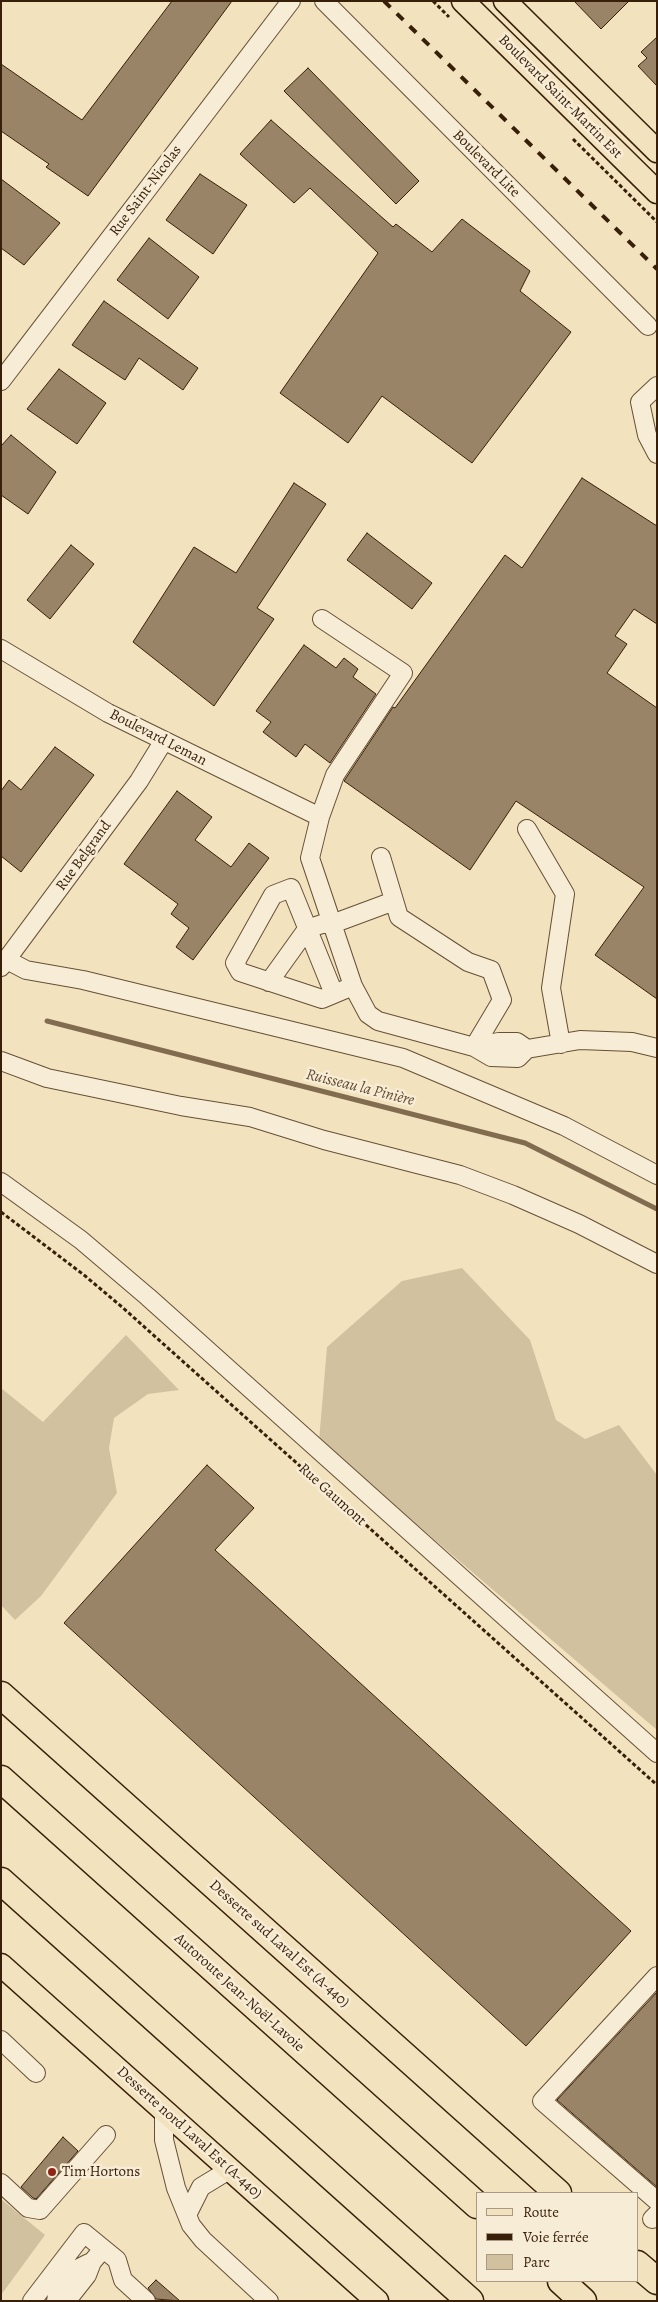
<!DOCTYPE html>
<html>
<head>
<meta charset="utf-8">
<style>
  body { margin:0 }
  #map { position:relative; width:658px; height:2302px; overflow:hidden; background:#f2e2be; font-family:Alegreya,serif }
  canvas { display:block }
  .frame { position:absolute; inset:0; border:2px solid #381f09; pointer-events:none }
  .legend { position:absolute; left:476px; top:2192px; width:162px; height:90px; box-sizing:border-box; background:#f7ecd5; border:1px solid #ab9a83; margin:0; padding:6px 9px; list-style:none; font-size:15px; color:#381f09 }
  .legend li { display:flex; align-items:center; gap:10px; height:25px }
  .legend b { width:25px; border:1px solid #ab9a83 }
</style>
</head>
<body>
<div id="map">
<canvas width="658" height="2302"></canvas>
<div class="frame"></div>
<ul class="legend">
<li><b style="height:6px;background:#f2e2be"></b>Route</li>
<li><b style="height:6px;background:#381f09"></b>Voie ferrée</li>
<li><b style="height:14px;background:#d2c19f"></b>Parc</li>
</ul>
</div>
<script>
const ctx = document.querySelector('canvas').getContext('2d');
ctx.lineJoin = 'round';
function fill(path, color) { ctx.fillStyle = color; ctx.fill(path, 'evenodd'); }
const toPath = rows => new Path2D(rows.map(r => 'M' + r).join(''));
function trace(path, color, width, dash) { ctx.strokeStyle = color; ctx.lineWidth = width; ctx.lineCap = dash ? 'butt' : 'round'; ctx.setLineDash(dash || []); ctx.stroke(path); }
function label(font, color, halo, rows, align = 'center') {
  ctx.font = font + ' Alegreya,serif'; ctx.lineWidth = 5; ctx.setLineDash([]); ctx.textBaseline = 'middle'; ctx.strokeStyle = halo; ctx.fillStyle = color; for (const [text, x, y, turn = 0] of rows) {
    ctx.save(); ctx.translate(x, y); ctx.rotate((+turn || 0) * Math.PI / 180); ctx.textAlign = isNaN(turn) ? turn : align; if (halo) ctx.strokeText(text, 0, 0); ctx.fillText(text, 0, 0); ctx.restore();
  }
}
fill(toPath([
  [462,1268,530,1340,556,1420,585,1439,619,1425,657,1475,657,1730,319,1441,327,1347,402,1281],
  [126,1335,179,1390,148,1394,114,1418,109,1448,117,1493,41,1596,15,1620,1,1605,1,1388,43,1422],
  [1,2199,45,2235,1,2295]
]), '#d2c19f');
trace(toPath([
  [47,1021,525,1143,657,1209]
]), '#826c50', 5);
const building = toPath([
  [172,1,232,1,88,196,46,167,49,164,1,131,1,64,82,120,172,1],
  [574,1,629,1,601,29,574,1],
  [657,37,657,86,638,66,647,58,641,52,657,37],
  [308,68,419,181,396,204,284,91,308,68],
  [271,120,393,227,396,224,432,252,462,219,530,271,520,291,571,332,472,463,382,396,348,443,280,393,378,253,310,188,294,203,240,154,271,120],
  [200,174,247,205,213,254,166,220,200,174],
  [1,179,60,223,24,265,1,248,1,179],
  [149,238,199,277,168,319,117,280,149,238],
  [104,301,198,368,183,390,139,358,125,380,72,345,104,301],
  [59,369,106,403,77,444,27,409,59,369],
  [11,435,56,472,28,514,1,495,1,446,11,435],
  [582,478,657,526,657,624,634,609,615,636,627,644,607,673,657,708,657,999,595,955,644,887,516,801,470,870,344,781,393,707,395,708,505,555,522,568,582,478],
  [294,483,326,504,257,608,274,619,214,706,133,642,194,547,236,573,294,483],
  [367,533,432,583,412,609,347,560,367,533],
  [71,545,94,564,50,619,27,600,71,545],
  [304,645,336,668,344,658,358,669,353,677,376,694,330,763,305,744,296,757,263,732,271,722,256,711,304,645],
  [55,747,94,775,21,872,1,856,1,791,9,780,21,790,55,747],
  [177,791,212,817,195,840,231,867,249,843,269,858,193,960,176,947,189,928,171,914,178,904,124,864,177,791],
  [207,1465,254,1508,215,1550,631,1931,526,2046,64,1623,207,1465],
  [657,1992,657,2187,557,2100,657,1992],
  [63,2137,78,2151,36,2199,33,2198,21,2187,63,2137],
  [156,2280,180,2301,156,2299,148,2288,156,2280]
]);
fill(building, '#998467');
trace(building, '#381f09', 1);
const minor = toPath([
  [324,1,648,326],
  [1,381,291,1],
  [657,386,640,402,647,435,657,454],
  [322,619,403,673,335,775,320,817,310,858,353,986,368,1014,378,1021,474,1047,502,1000,491,970,468,962,399,917,381,857],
  [1,649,108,713,320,817],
  [527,829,565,894,551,988,561,1044],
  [7,960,26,970,83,980,403,1058,564,1126,657,1175],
  [1,967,139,781,163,742],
  [269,982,307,929,322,924,332,924,394,901],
  [334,994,291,888,273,895,235,963,240,972,322,999,334,994,353,986],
  [474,1047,491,1057,518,1058,527,1049,517,1042,499,1042,493,1043,482,1050],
  [527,1049,580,1040,632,1042,657,1048],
  [1,1061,47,1078,181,1106,250,1117,324,1140,460,1175,513,1195,579,1224,657,1264],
  [1,1182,81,1240,148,1297,657,1753],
  [657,1976,542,2101,657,2201],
  [1,2040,36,2073],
  [164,2111,164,2140,176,2188,191,2225,203,2240,269,2301],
  [1,2183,28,2208,40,2210,106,2135],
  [187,2215,201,2187,229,2170],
  [652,2219,657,2214],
  [32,2301,84,2233,117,2260,123,2280,146,2301],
  [56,2301,58,2290,79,2268,89,2263],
  [63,2301,72,2294,87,2275,92,2262,103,2249]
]);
const major = toPath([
  [463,1,657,192],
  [505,1,657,151],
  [1,1965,377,2301]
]);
const highway = toPath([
  [1,1695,558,2193],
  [1,1779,477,2205],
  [1,1881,470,2301],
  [637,2264,657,2281],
  [561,2281,583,2301]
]);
trace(minor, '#665036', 20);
trace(major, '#381f09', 25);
trace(highway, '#381f09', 29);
trace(toPath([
  [433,1,449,17],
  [573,139,657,222],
  [1,1212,84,1275,122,1307,657,1785]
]), '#381f09', 3, [4, 2.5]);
trace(minor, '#f7ecd5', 18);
trace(major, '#f2e2be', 22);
trace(highway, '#f2e2be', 26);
trace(toPath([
  [384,1,657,269]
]), '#381f09', 4, [9, 9]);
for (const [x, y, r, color] of [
  [52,2172,5,"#8f2418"]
]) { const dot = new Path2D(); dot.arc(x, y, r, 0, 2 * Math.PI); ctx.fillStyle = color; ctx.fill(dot); trace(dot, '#f7ecd5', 2); }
label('15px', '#381f09', '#f7ecd5', [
  ["Boulevard Saint-Martin Est",560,97,45],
  ["Boulevard Lite",486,164,45],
  ["Rue Saint-Nicolas",146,191,-53],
  ["Boulevard Leman",158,738,27],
  ["Rue Belgrand",84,856,-54],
  ["Rue Gaumont",332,1495,42],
  ["Desserte sud Laval Est (A-440)",279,1944,42],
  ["Autoroute Jean-Noël-Lavoie",239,1993,42],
  ["Desserte nord Laval Est (A-440)",189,2133,42]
]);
label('15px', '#381f09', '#f7ecd5', [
  ["Tim Hortons",62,2172]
], 'left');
label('italic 16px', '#634c33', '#f7ecd5', [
  ["Ruisseau la Pinière",360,1088,14]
]);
</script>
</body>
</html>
